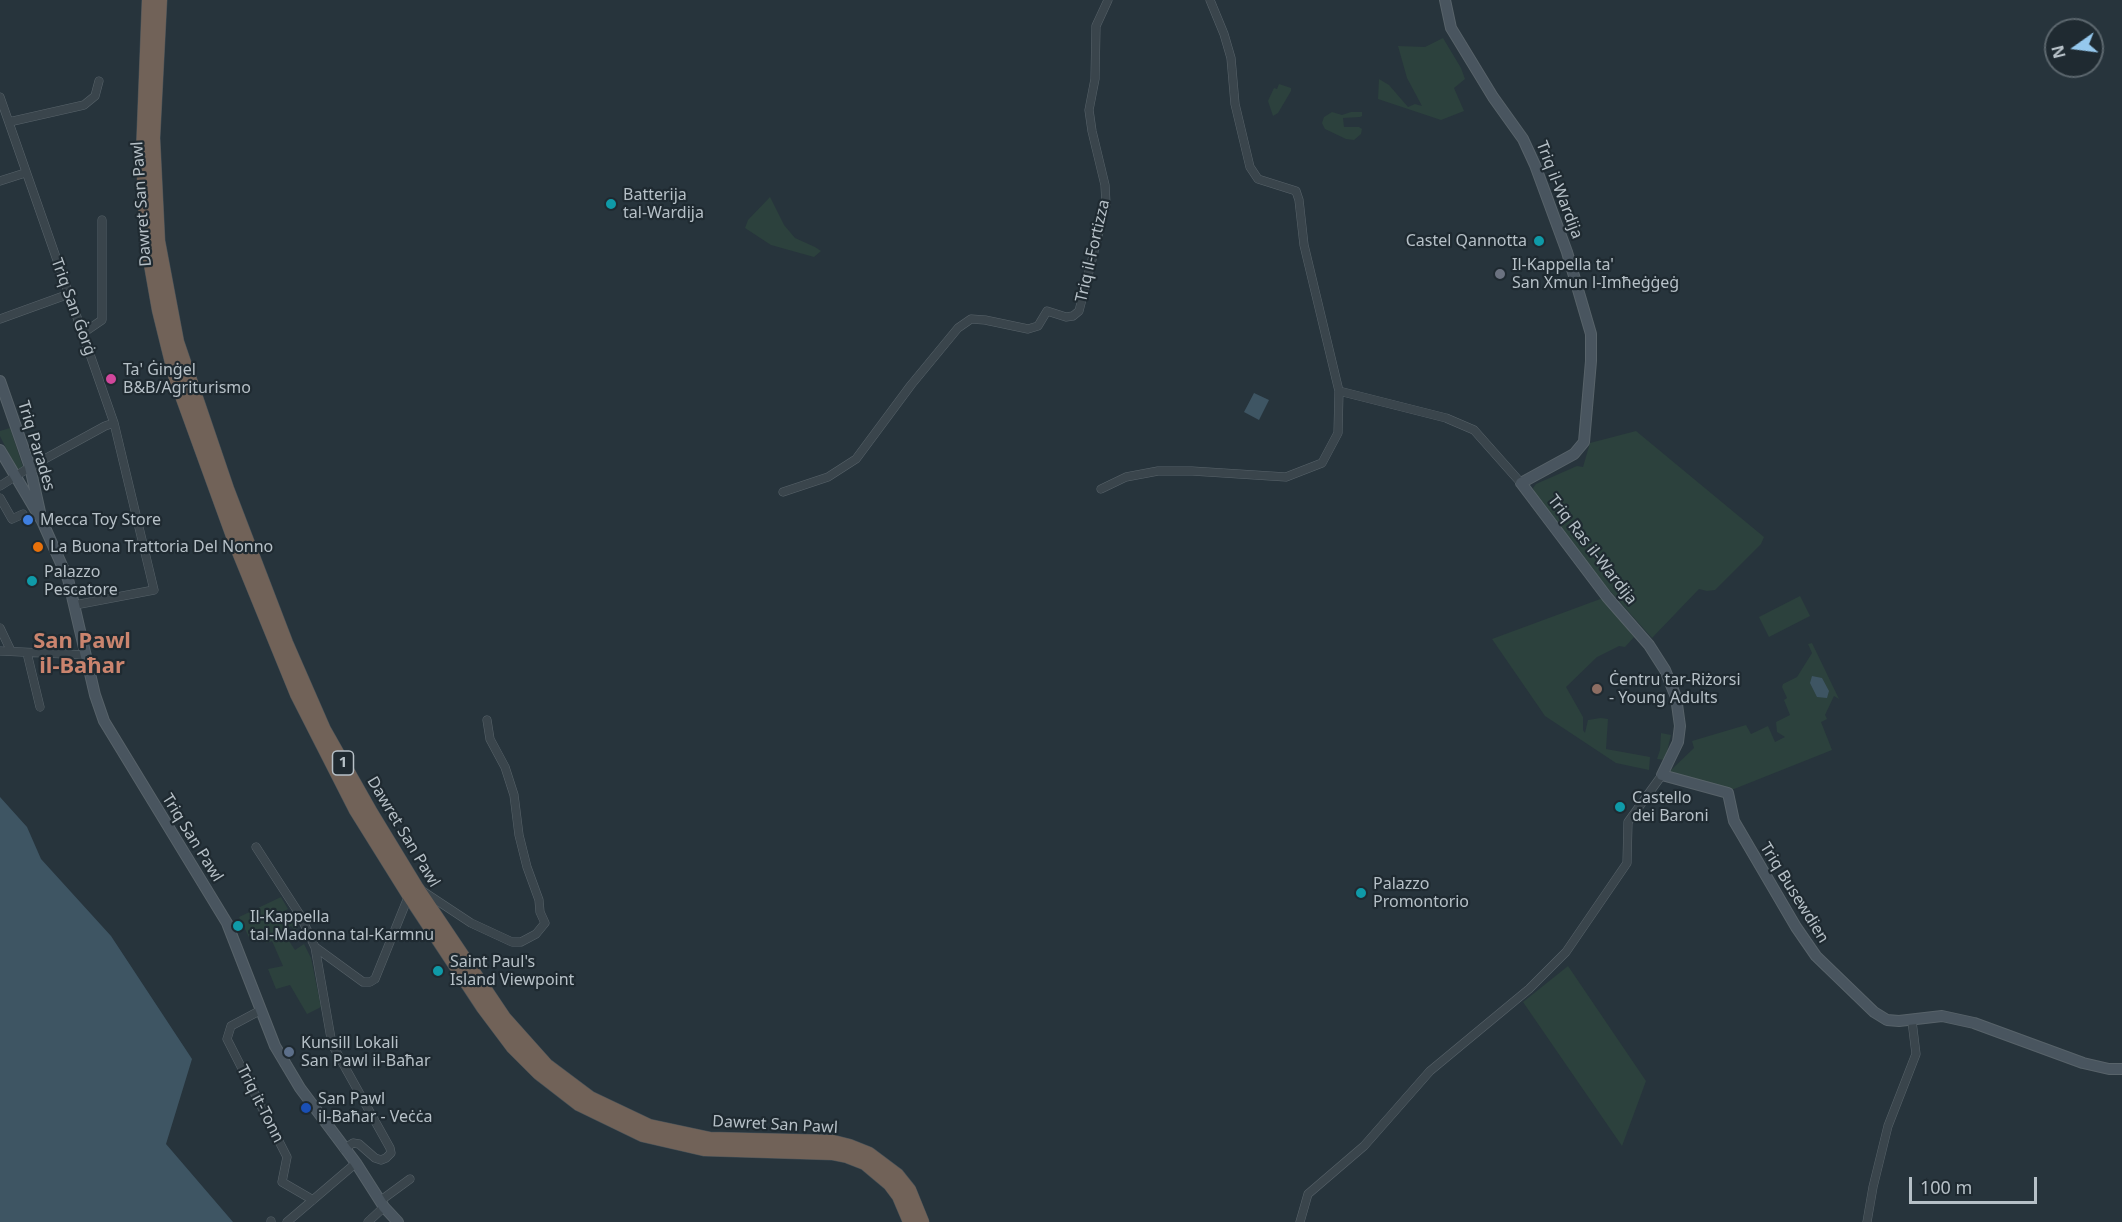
<!DOCTYPE html>
<html>
<head>
<meta charset="utf-8">
<style>
  body { margin:0 }
  #map { position:relative; width:2122px; height:1222px; overflow:hidden; background:#27343c; font-family:"Noto Sans",sans-serif }
  canvas { display:block }
  .north { position:absolute; left:2044px; top:18px; width:60px; height:60px; box-sizing:border-box; background:#1f2a31; border:2px solid #5b666d; border-radius:50%; rotate:256deg; font-size:16px; font-weight:700; line-height:24px; text-align:center; color:#b6c0c7 }
  .north::after { content:''; display:block; margin:auto; width:21px; height:27px; background:#95c8ed; clip-path:polygon(50% 0,100% 100%,50% 72%,0 100%) }
  .scale { position:absolute; left:1909px; top:1177px; width:128px; height:27px; box-sizing:border-box; border:3px solid #b6c0c7; border-top:0; padding-left:8px; font-size:18px; line-height:21px; white-space:nowrap; color:#b6c0c7; -webkit-text-stroke:4px #1f2a31; paint-order:stroke }
</style>
</head>
<body>
<div id="map">
<canvas width="2122" height="1222"></canvas>
<div class="north">N</div>
<div class="scale">100 m</div>
</div>
<script>
const ctx = document.querySelector('canvas').getContext('2d');
ctx.lineJoin = 'round';
function fill(path, color) { ctx.fillStyle = color; ctx.fill(path, 'evenodd'); }
const toPath = rows => new Path2D(rows.map(r => 'M' + r).join(''));
function trace(path, color, width, dash) { ctx.strokeStyle = color; ctx.lineWidth = width; ctx.lineCap = dash ? 'butt' : 'round'; ctx.setLineDash(dash || []); ctx.stroke(path); }
function label(font, color, halo, rows, align = 'center') {
  ctx.font = font + ' "Noto Sans",sans-serif'; ctx.lineWidth = 4.5; ctx.setLineDash([]); ctx.textBaseline = 'middle'; ctx.strokeStyle = halo; ctx.fillStyle = color; for (const [text, x, y, turn = 0] of rows) {
    ctx.save(); ctx.translate(x, y); ctx.rotate((+turn || 0) * Math.PI / 180); ctx.textAlign = isNaN(turn) ? turn : align; if (halo) ctx.strokeText(text, 0, 0); ctx.fillText(text, 0, 0); ctx.restore();
  }
}
fill(toPath([
  [1443,38,1461,68,1465,79,1454,88,1464,111,1441,120,1378,99,1379,79,1389,85,1408,107,1415,104,1422,106,1407,78,1398,46,1425,47],
  [1279,84,1291,88,1291,91,1278,113,1273,116,1268,101,1274,88,1277,89],
  [1332,112,1342,115,1351,112,1362,112,1362,116,1360,117,1343,118,1344,127,1359,127,1362,129,1361,134,1354,140,1346,139,1325,129,1322,123,1324,117],
  [770,197,784,225,795,238,815,247,821,251,814,257,771,245,745,228,748,220],
  [10,428,23,467,17,470,0,436,0,431],
  [1636,431,1764,537,1761,544,1715,590,1707,591,1699,589,1652,638,1603,583,1535,496,1533,488,1536,484,1577,466,1583,467,1590,443],
  [1800,596,1810,616,1769,637,1759,617],
  [1603,598,1634,637,1625,647,1619,646,1597,657,1566,687,1583,717,1583,730,1585,733,1588,720,1601,718,1608,719,1606,749,1650,757,1649,770,1616,763,1545,716,1492,639],
  [1812,643,1839,699,1834,696,1825,715,1827,719,1821,722,1832,750,1729,791,1672,775,1670,771,1694,748,1692,741,1746,725,1751,734,1768,726,1775,742,1785,737,1777,732,1776,722,1790,715,1784,700,1787,698,1782,687,1783,684,1797,677,1812,653,1808,644],
  [1661,733,1671,735,1665,760,1657,759,1660,750],
  [281,897,288,909,279,914,282,919,291,915,297,928,294,930,291,926,285,930,289,937,287,938,295,950,304,944,311,958,321,1007,307,1014,290,985,276,989,268,969,283,966,272,941,266,943,262,932,249,937,239,917],
  [1568,966,1646,1081,1622,1146,1523,1002]
]), '#2c413d');
fill(toPath([
  [1254,393,1269,400,1259,420,1244,412],
  [1812,676,1822,678,1829,691,1827,698,1817,697,1810,683],
  [0,797,27,827,41,859,111,936,192,1059,166,1144,233,1222,0,1222]
]), '#3e5563');
const street = toPath([
  [0,97,114,423,154,590,75,605],
  [9,122,84,105,95,96,99,81],
  [0,181,25,173],
  [0,319,69,294],
  [83,333,102,320,102,220],
  [1339,391,1446,418,1474,430,1521,483],
  [0,486,30,467,105,426,114,423],
  [1101,489,1126,477,1158,471,1192,471,1286,477,1322,463,1338,433,1339,391,1304,245,1299,200,1296,191,1258,179,1250,167,1235,104,1231,58,1224,34,1210,0],
  [783,492,828,477,856,459,911,385,958,328,971,319,985,320,1028,329,1038,326,1047,311,1066,317,1073,316,1079,311,1106,204,1105,185,1092,131,1089,110,1095,79,1096,26,1108,0],
  [0,498,12,519,23,514],
  [0,628,11,651],
  [0,651,86,655],
  [27,653,40,707],
  [256,847,300,915,315,947,332,1044,390,1148,391,1153,386,1158,381,1160,375,1158,359,1144,353,1143,344,1149],
  [421,890,471,923,512,942,521,942,536,934,545,923,540,912,539,900,527,867,519,835,514,795,505,767,490,739,487,720],
  [315,947,363,982,370,982,375,979,409,895],
  [261,1010,231,1026,227,1039,287,1157,282,1182,313,1200],
  [380,1201,410,1179],
  [271,1221,271,1222],
  [287,1222,356,1163],
  [368,1222,384,1207],
  [1300,1222,1308,1194,1364,1146,1430,1071,1529,989,1566,952,1627,863,1628,822,1662,775],
  [1867,1222,1873,1187,1888,1126,1916,1054,1912,1021]
]);
const secondary = toPath([
  [1445,0,1451,28,1493,97,1523,139,1535,165,1567,252,1591,334,1591,361,1584,442,1574,454,1521,483,1607,597,1649,645,1665,670,1676,697,1680,726,1678,742,1662,775,1728,793,1734,821,1796,927,1816,956,1874,1012,1887,1020,1899,1021,1942,1016,1974,1023,2083,1063,2109,1069,2122,1069],
  [0,381,30,467,40,512],
  [0,450,42,521,68,579,95,695,104,721,227,923,275,1046,300,1088,356,1163,384,1207,398,1222]
]);
const highway = toPath([
  [149,0,143,154,147,242,159,310,176,379,237,547,297,694,356,810,409,895,483,1007,513,1047,539,1073,579,1104,643,1135,704,1149,832,1153,847,1156,865,1163,890,1184,899,1196,910,1222],
  [160,0,153,138,158,241,177,342,227,489,286,643,324,730,371,813,416,887,504,1018,546,1065,590,1098,649,1126,710,1139,833,1142,849,1146,869,1154,897,1175,909,1190,922,1222]
]);
trace(street, '#58636a', 9);
trace(secondary, '#58636a', 12);
trace(highway, '#455057', 15);
trace(street, '#3a454c', 8);
trace(secondary, '#49555f', 10);
trace(highway, '#716258', 14);
for (const [x, y, r, color] of [
  [611,204,6,"#0f9aa8"],
  [1539,241,6,"#0f9aa8"],
  [1500,274,6,"#6b7280"],
  [111,379,6,"#d1479c"],
  [28,520,6,"#3f7fe0"],
  [38,547,6,"#e8710a"],
  [32,581,6,"#0f9aa8"],
  [1597,689,6,"#8d6e63"],
  [1620,807,6,"#0f9aa8"],
  [1361,893,6,"#0f9aa8"],
  [238,926,6,"#0f9aa8"],
  [438,971,6,"#0f9aa8"],
  [289,1052,6,"#5c6f8a"],
  [306,1108,6,"#1a4fb4"]
]) { const dot = new Path2D(); dot.arc(x, y, r, 0, 2 * Math.PI); ctx.fillStyle = color; ctx.fill(dot); trace(dot, '#1f2a31', 2); }
for (const [x, y, w] of [
  [343,763,21]
]) { const box = new Path2D(); box.roundRect(x - w / 2, y - 12, w, 24, 4.5); ctx.fillStyle = '#1f2a31'; ctx.fill(box); trace(box, '#b6c0c7', 1.5); }
label('bold 15px', '#b6c0c7', null, [
  ["1",343,763]
]);
label('16px', '#b6c0c7', '#1f2a31', [
  ["Triq il-Wardija",1559,190,69],
  ["Dawret San Pawl",142,204,-94],
  ["Triq il-Fortizza",1093,251,-77],
  ["Triq San Ġorġ",73,307,70],
  ["Triq Parades",36,446,73],
  ["Triq Ras il-Wardija",1592,550,52],
  ["Dawret San Pawl",403,832,59],
  ["Triq San Pawl",192,838,58],
  ["Triq Busewdien",1794,893,58],
  ["Triq it-Tonn",260,1104,63],
  ["Dawret San Pawl",775,1125,3]
]);
label('16px', '#b6c0c7', '#1f2a31', [
  ["Batterija",623,195],
  ["tal-Wardija",623,213],
  ["Castel Qannotta",1527,241,"right"],
  ["Il-Kappella ta'",1512,265],
  ["San Xmun l-Imħeġġeġ",1512,283],
  ["Ta' Ġinġel",123,370],
  ["B&B/Agriturismo",123,388],
  ["Mecca Toy Store",40,520],
  ["La Buona Trattoria Del Nonno",50,547],
  ["Palazzo",44,572],
  ["Pescatore",44,590],
  ["Ċentru tar-Riżorsi",1609,680],
  ["- Young Adults",1609,698],
  ["Castello",1632,798],
  ["dei Baroni",1632,816],
  ["Palazzo",1373,884],
  ["Promontorio",1373,902],
  ["Il-Kappella",250,917],
  ["tal-Madonna tal-Karmnu",250,935],
  ["Saint Paul's",450,962],
  ["Island Viewpoint",450,980],
  ["Kunsill Lokali",301,1043],
  ["San Pawl il-Baħar",301,1061],
  ["San Pawl",318,1099],
  ["il-Baħar - Veċċa",318,1117]
], 'left');
label('bold 22px', '#ca846e', '#1f2a31', [
  ["San Pawl",82,642],
  ["il-Baħar",82,667]
]);
</script>
</body>
</html>
